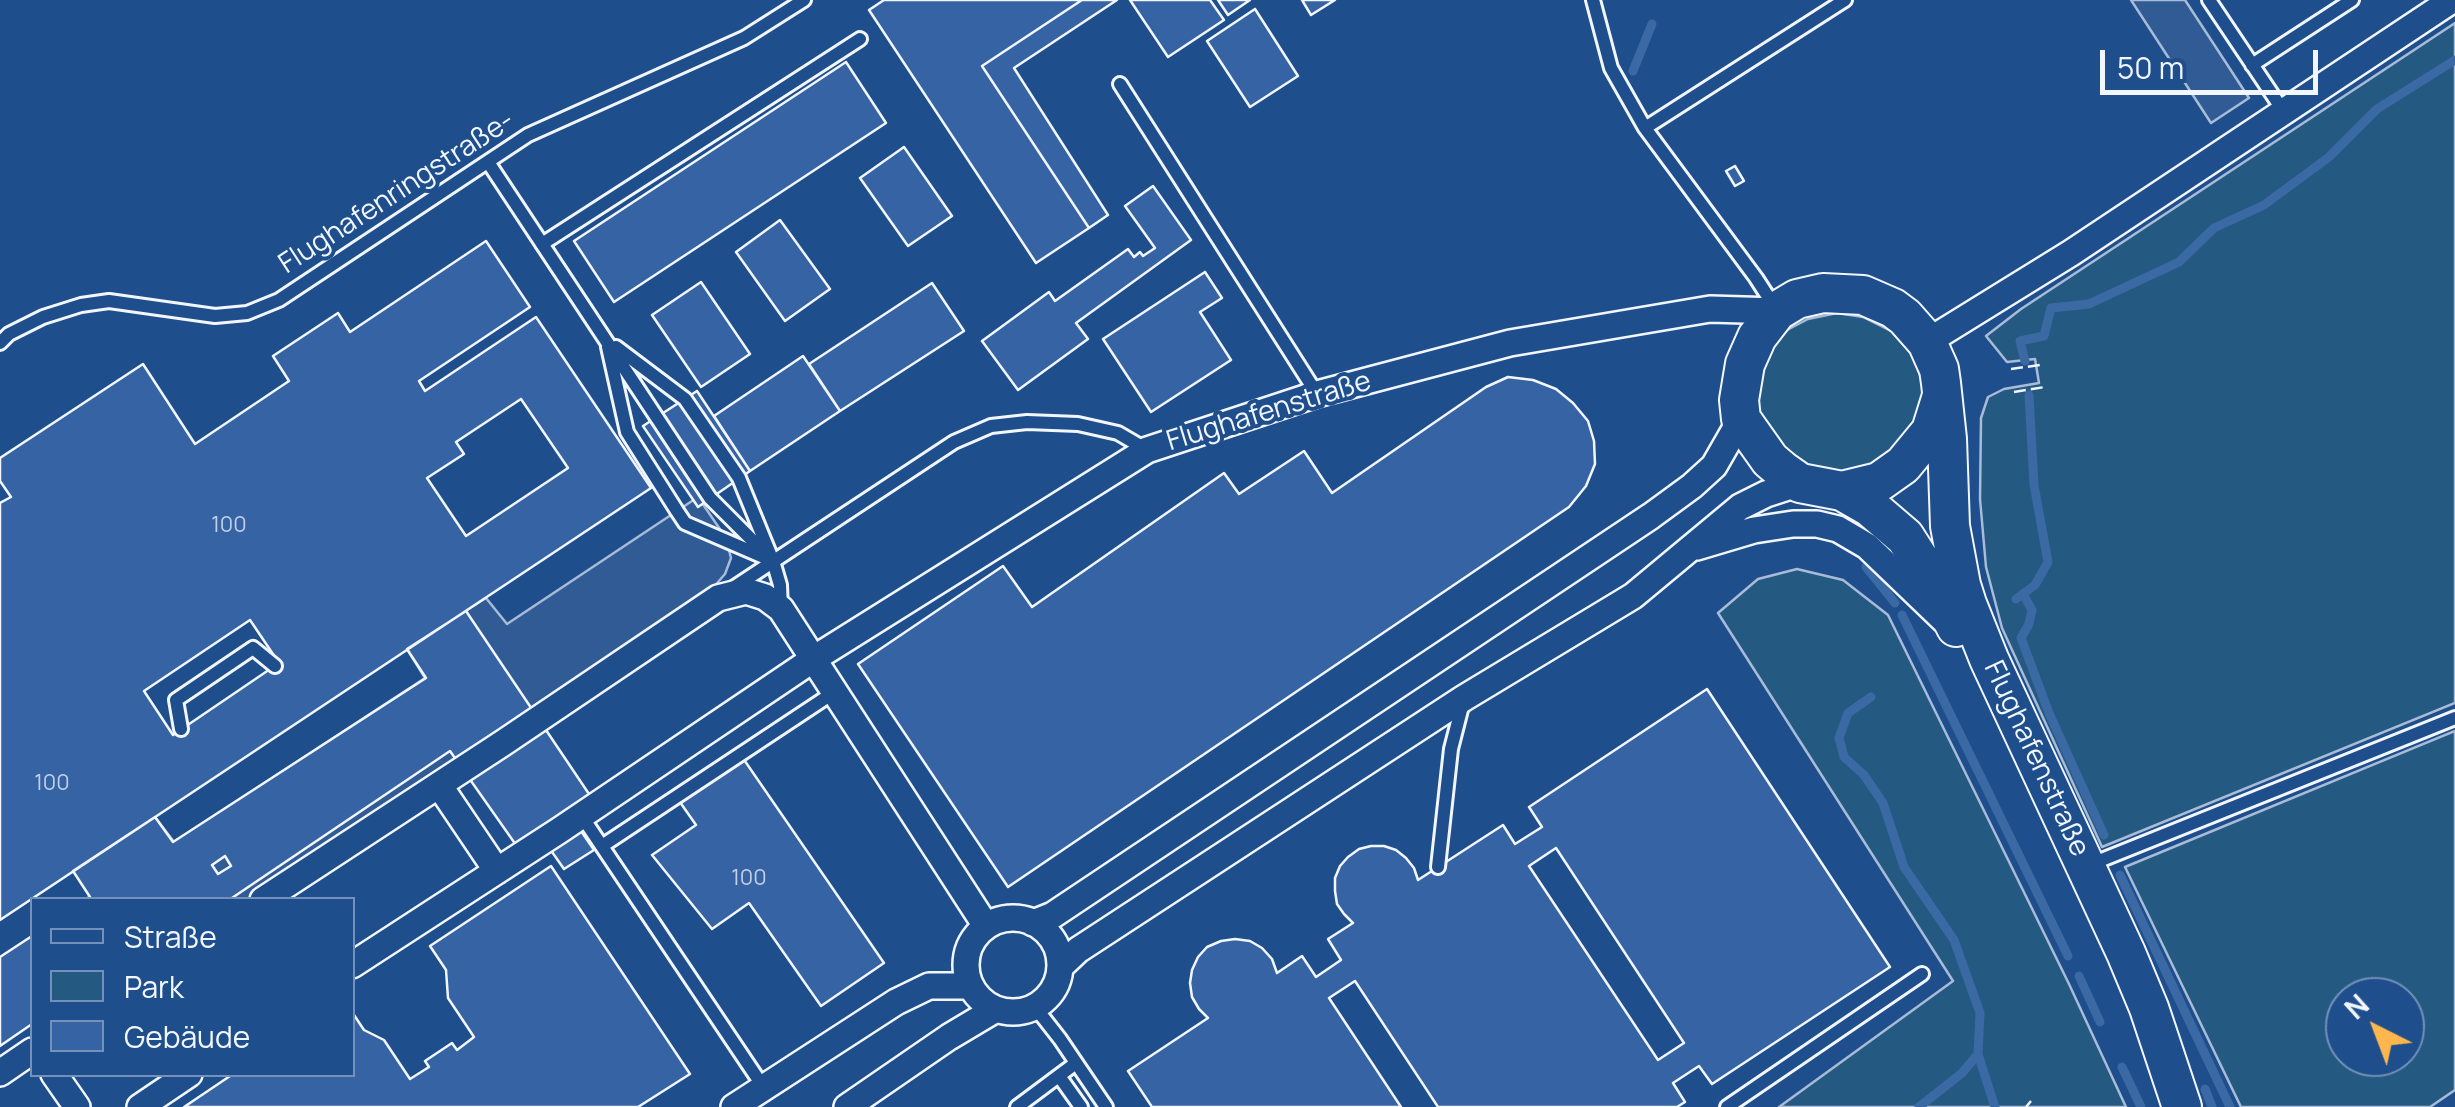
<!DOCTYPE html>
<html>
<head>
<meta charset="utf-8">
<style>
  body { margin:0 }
  #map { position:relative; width:2455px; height:1107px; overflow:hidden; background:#1f4e8c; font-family:Manrope,sans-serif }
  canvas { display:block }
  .legend { position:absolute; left:30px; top:897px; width:325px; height:180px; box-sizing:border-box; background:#1f4e8c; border:2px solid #7391ba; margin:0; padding:12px 18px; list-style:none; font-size:30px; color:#f2f6ff }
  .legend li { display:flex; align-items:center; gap:20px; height:50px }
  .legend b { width:50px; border:2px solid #7391ba }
  .north { position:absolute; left:2325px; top:977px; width:100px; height:100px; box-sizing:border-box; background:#1f4e8c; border:2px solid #7391ba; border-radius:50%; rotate:318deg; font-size:28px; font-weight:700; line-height:40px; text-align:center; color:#f2f6ff }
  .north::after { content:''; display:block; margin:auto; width:35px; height:45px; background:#ffb74d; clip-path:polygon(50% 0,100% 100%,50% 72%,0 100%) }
  .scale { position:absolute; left:2100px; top:50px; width:218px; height:45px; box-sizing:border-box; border:5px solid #f2f6ff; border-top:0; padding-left:12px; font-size:30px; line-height:35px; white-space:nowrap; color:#f2f6ff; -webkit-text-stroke:8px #1f4e8c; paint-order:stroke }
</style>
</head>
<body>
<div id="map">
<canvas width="2455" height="1107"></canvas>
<ul class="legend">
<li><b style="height:12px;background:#1f4e8c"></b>Straße</li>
<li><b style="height:28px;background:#245a82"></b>Park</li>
<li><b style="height:28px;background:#3563a3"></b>Gebäude</li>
</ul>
<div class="north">N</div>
<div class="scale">50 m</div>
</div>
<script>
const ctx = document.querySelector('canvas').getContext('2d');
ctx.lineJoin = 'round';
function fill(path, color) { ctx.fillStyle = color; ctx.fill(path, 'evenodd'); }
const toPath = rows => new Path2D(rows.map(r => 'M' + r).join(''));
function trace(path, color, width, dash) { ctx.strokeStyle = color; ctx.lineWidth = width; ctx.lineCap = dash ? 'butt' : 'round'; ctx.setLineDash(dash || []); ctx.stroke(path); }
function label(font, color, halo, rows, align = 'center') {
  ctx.font = font + ' Manrope,sans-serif'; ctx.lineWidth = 8; ctx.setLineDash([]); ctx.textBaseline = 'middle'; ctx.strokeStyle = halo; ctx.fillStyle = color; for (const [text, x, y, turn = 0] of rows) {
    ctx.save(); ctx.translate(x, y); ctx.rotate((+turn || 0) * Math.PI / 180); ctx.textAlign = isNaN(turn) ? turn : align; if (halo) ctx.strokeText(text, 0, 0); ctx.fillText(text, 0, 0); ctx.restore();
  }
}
const green = toPath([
  [2455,23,2455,703,2102,847,2002,628,1986,567,1980,499,1981,418,1988,397,2004,389,2039,383,2035,359,2007,362,1986,336,2021,309,2455,23],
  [1837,313,1863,317,1891,331,1914,357,1924,387,1924,416,1890,470,1824,486,1755,425,1755,376,1767,351,1787,330,1808,319,1837,313],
  [1797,569,1843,580,1888,615,2069,984,2126,1107,1779,1107,1953,981,1718,613,1758,579,1797,569],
  [2455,731,2455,1090,2430,1107,2241,1107,2125,867,2455,731],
  [2345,997,2405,997,2405,1057,2345,1057,2345,997]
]);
fill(green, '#245a82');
trace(green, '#a8bbd7', 2.5);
const parking = toPath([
  [2131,0,2185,0,2249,98,2211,123,2131,0],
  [698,497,726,538,731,558,725,574,712,589,248,899,87,899,155,817,174,842,425,678,407,649,430,633,486,598,507,624,698,497]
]);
fill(parking, '#305b95');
trace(parking, '#a8bbd7', 2.5);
trace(toPath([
  [1633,71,1652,24],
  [2025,361,2020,341,2044,336,2051,308,2089,304,2179,262,2214,228,2264,205,2329,157,2377,109,2455,60],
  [1866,567,1895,603],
  [2023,594,2032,610,2029,624,2021,638,2049,713,2104,835],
  [2016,599,2035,585,2048,562,2034,485,2029,395],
  [1902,615,2068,956],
  [1871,697,1848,713,1839,738,1844,757,1864,775,1883,803,1904,867,1954,940,1980,1013,1978,1054,1962,1073,1919,1107],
  [2120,875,2230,1107],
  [2079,976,2100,1022],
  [1978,1054,1995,1107],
  [2122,1067,2141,1107],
  [2205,1089,2212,1107]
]), '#3b69a3', 9);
const building = toPath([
  [884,0,1082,0,982,66,1089,228,1036,263,869,10,884,0],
  [1082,0,1117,0,1014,68,1108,215,1089,228,982,66,1082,0],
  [1130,0,1210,0,1224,20,1168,57,1130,0],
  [1218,0,1250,0,1228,15,1218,0],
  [1302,0,1335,0,1311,15,1302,0],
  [1255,9,1298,76,1250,107,1207,41,1255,9],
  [846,62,886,123,614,302,574,241,846,62],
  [904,147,952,216,908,246,860,178,904,147],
  [1735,166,1744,181,1735,186,1726,171,1735,166],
  [1153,186,1191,240,1076,323,1088,339,1018,390,982,341,1049,292,1055,301,1128,249,1134,257,1140,252,1143,256,1155,248,1125,206,1153,186],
  [780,220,830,289,785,321,736,252,780,220],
  [486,241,530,307,419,381,425,391,536,317,651,488,0,920,0,503,11,497,0,481,0,458,143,364,195,444,289,381,273,356,338,313,350,332,486,241],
  [521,399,568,468,466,536,427,478,464,454,456,442,521,399],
  [250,620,279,663,173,735,144,691,250,620],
  [1205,272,1222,298,1200,312,1231,360,1151,412,1103,339,1205,272],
  [701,282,750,354,701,387,652,315,701,282],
  [932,283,964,331,840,411,809,364,932,283],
  [803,356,840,411,750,471,714,416,803,356],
  [1508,377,1533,380,1556,389,1573,403,1588,421,1594,441,1595,464,1586,486,1569,507,1008,887,858,664,1003,566,1032,607,1224,473,1239,494,1304,451,1332,493,1486,387,1508,377],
  [697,391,750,471,698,507,643,426,697,391],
  [466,611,591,797,568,812,594,850,564,869,538,832,516,845,450,751,229,900,87,900,90,897,73,871,155,817,173,842,426,678,407,649,466,611],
  [1707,689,1890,967,1712,1084,1699,1066,1673,1083,1685,1102,1677,1107,1438,1107,1355,981,1329,998,1401,1107,1152,1107,1128,1071,1208,1018,1199,1009,1192,997,1190,983,1192,970,1198,957,1207,947,1221,941,1235,939,1250,941,1262,948,1272,959,1277,973,1302,956,1316,977,1341,960,1328,939,1353,923,1344,914,1337,904,1335,891,1335,878,1340,866,1348,857,1359,849,1371,846,1384,846,1396,850,1406,858,1414,868,1418,880,1503,825,1515,844,1542,827,1529,807,1707,689],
  [1556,848,1684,1043,1658,1060,1529,866,1556,848],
  [738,751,884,963,821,1006,749,903,712,929,652,855,696,825,675,795,738,751],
  [225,856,231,866,218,874,212,865,225,856],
  [551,866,690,1074,638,1107,184,1107,233,1074,352,1074,352,1012,364,1030,384,1040,410,1079,429,1067,425,1061,452,1043,457,1050,474,1037,448,998,446,970,430,946,551,866],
  [32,936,32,1024,0,1046,0,957,32,936]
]);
fill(building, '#3563a3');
trace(building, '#f2f6ff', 2.5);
const service = toPath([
  [1593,0,1611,68,1645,128,1756,278,1776,309],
  [2209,0,2284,112],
  [2252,65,2352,0],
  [1120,84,1317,394],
  [1645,128,1845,0],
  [488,162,710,498,773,561],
  [542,244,860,39],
  [0,343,9,334,43,317,81,305,109,301,215,316,247,313,279,300,528,135,744,38,804,0],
  [608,347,627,432,677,511,685,523,773,561,780,585,781,609],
  [616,347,685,399,739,478,770,554],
  [733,588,954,442,991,426,1027,422,1078,424,1118,433,1147,450],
  [181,729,176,700,253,648,275,666],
  [581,815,764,1088],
  [602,846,836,691],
  [2089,865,2455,718],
  [1438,867,1451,749,1463,702],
  [1035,1007,1060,1039,1106,1107],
  [1059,1076,1081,1107],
  [1017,1107,1076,1063],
  [1727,1107,1922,974]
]);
const minor = toPath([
  [1927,342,2071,253,2452,0],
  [1697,547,1754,530,1793,524,1817,524,1838,529,1867,546,1944,620],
  [439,785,497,871],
  [263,900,503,743,718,598,746,591,765,597,781,609,986,926],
  '966 965a47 47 0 1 1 94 0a47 47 0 1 1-94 0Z',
  [1033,923,1053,915,1651,516,1692,486,1714,466,1741,419],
  [352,965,560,830,815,658,1147,450,1317,394,1510,343,1710,309,1777,311],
  [1060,967,1078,950,1464,698,1633,596,1740,507,1766,494,1800,483],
  [0,1073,32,1051],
  [54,1074,77,1107],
  [140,1107,189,1074],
  [734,1107,896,1002,929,986,970,986],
  [847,1107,949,1037,996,1009]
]);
const secondary = toPath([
  [1941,399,1931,431,1903,465,1879,482,1842,491,1800,483,1783,471,1770,460,1741,419,1739,400,1745,364,1757,337,1777,311,1797,299,1823,293,1863,295,1893,308,1905,317,1927,342,1939,369,1941,383,1947,439,1950,526,1961,585,1967,604,1989,659,2126,953,2149,1008,2182,1107],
  [1842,491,1870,507,1905,537,1930,576,1956,627]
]);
trace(service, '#f2f6ff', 18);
trace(minor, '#f2f6ff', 30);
trace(secondary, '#f2f6ff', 42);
trace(service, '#1f4e8c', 12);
trace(minor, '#1f4e8c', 25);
trace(secondary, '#1f4e8c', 38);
trace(toPath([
  [2011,369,2040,365],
  [2014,392,2045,387],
  [2026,1107,2031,1101]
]), '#f2f6ff', 2.5, [12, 5]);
label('22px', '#c3d1e8', null, [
  ["100",229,526],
  ["100",52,784],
  ["100",749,879]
]);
label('28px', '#f2f6ff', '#1f4e8c', [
  ["Flughafenringstraße-",397,193,-33],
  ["Flughafenstraße",1269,412,-17],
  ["Flughafenstraße",2036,759,65]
]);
</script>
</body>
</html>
